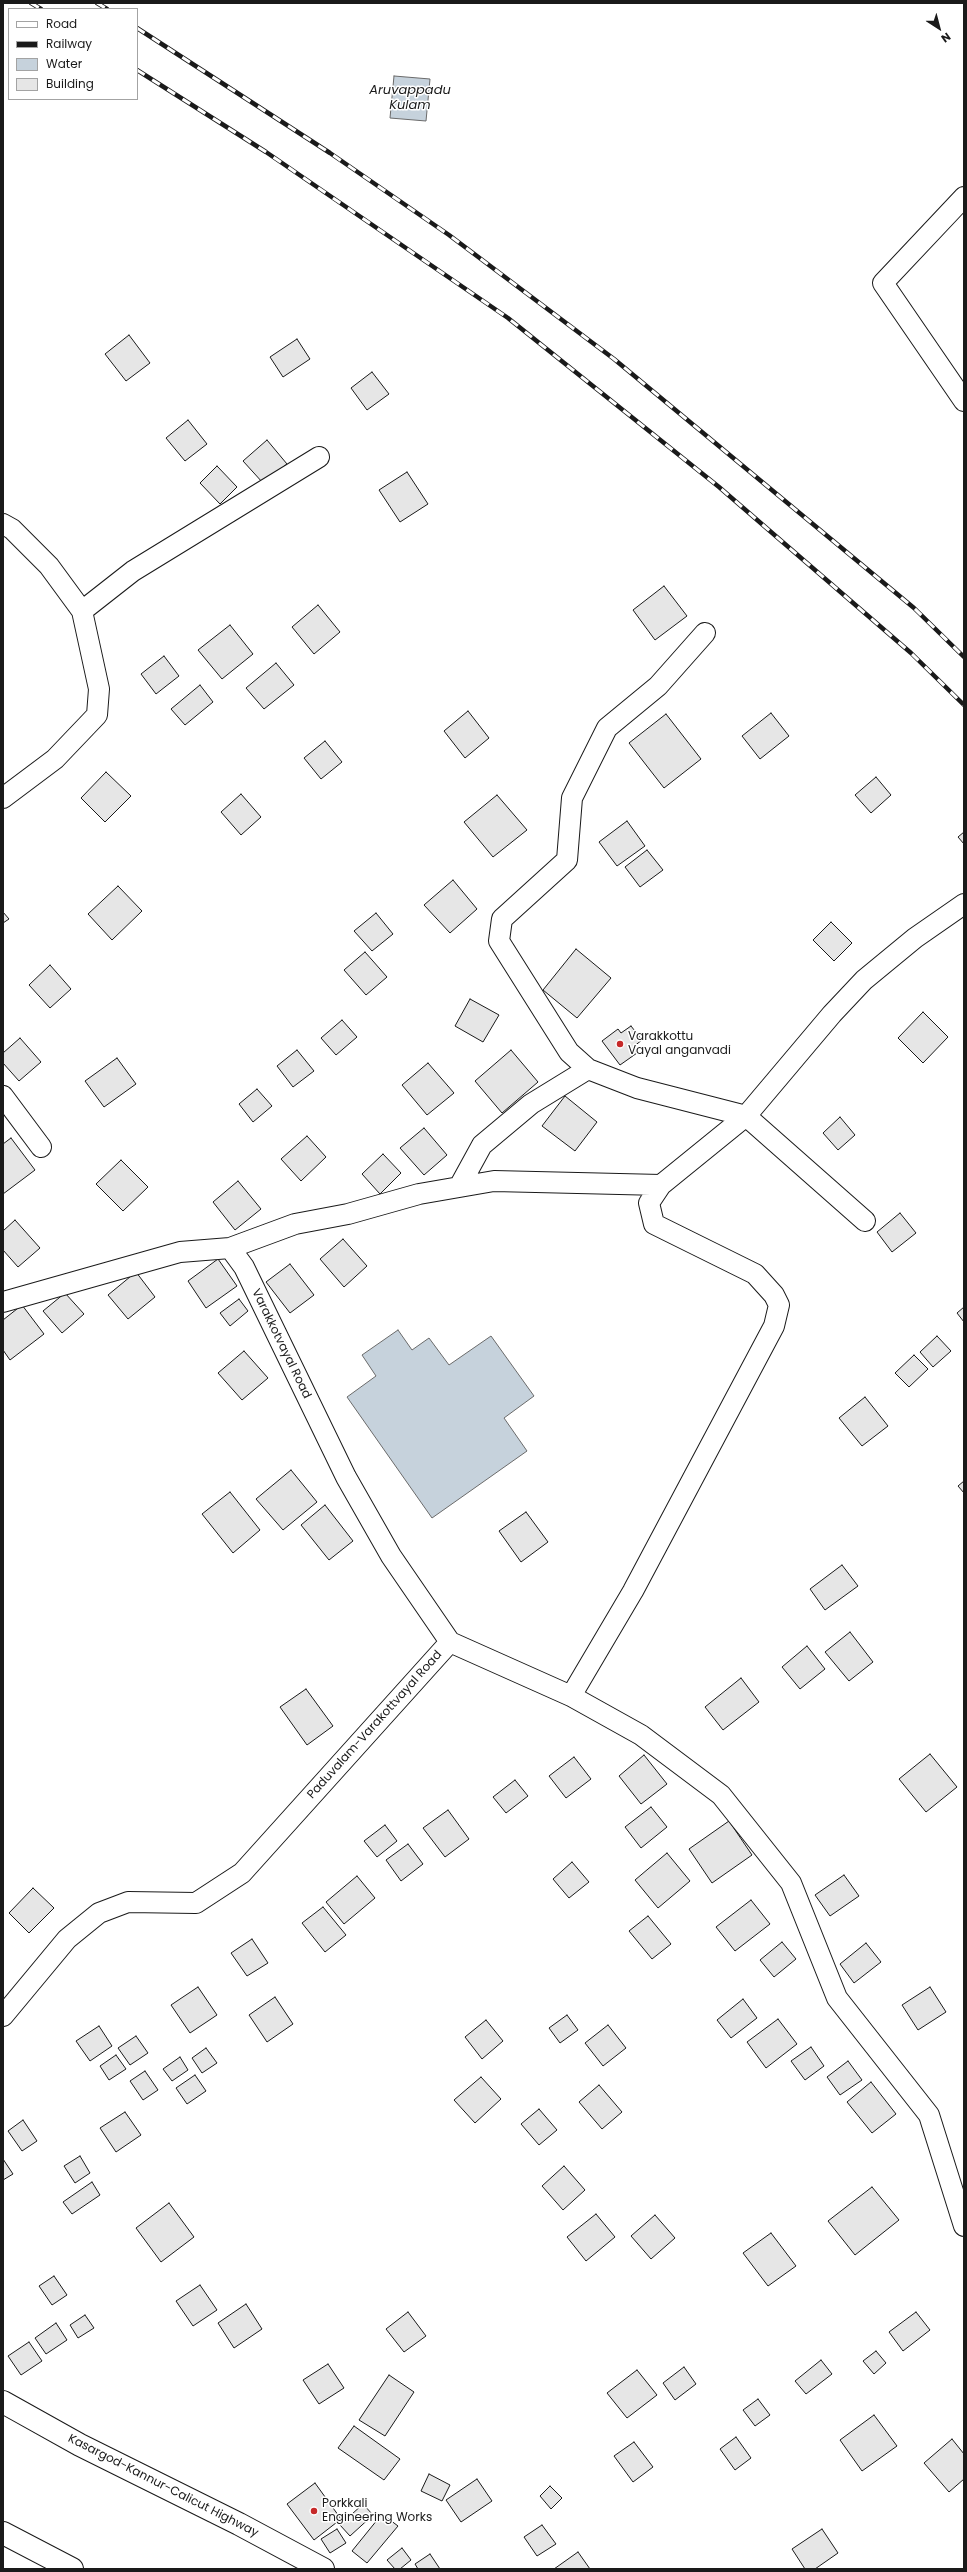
<!DOCTYPE html>
<html>
<head>
<meta charset="utf-8">
<style>
  body { margin:0 }
  #map { position:relative; width:967px; height:2572px; overflow:hidden; background:#fff; font-family:Poppins,sans-serif }
  canvas { display:block }
  .frame { position:absolute; inset:0; border:4px solid #1a1a1a; pointer-events:none }
  .legend { position:absolute; left:8px; top:8px; width:130px; height:92px; box-sizing:border-box; background:#fff; border:1px solid #a3a3a3; margin:0; padding:5px 7px; list-style:none; font-size:12px; color:#1a1a1a }
  .legend li { display:flex; align-items:center; gap:8px; height:20px }
  .legend b { width:20px; border:1px solid #a3a3a3 }
  .north { position:absolute; left:919px; top:8px; width:40px; height:40px; -webkit-text-stroke:3px #fff; paint-order:stroke; rotate:144deg; font-size:11px; font-weight:700; line-height:16px; text-align:center; color:#1a1a1a }
  .north::after { content:''; display:block; margin:auto; width:14px; height:18px; background:#1a1a1a; clip-path:polygon(50% 0,100% 100%,50% 72%,0 100%) }
</style>
</head>
<body>
<div id="map">
<canvas width="967" height="2572"></canvas>
<div class="frame"></div>
<ul class="legend">
<li><b style="height:5px;background:#fff"></b>Road</li>
<li><b style="height:5px;background:#1a1a1a"></b>Railway</li>
<li><b style="height:11px;background:#c6d2dc"></b>Water</li>
<li><b style="height:11px;background:#e6e6e6"></b>Building</li>
</ul>
<div class="north">N</div>
</div>
<script>
const ctx = document.querySelector('canvas').getContext('2d');
ctx.lineJoin = 'round';
function fill(path, color) { ctx.fillStyle = color; ctx.fill(path, 'evenodd'); }
const toPath = rows => new Path2D(rows.map(r => 'M' + r).join(''));
function trace(path, color, width, dash) { ctx.strokeStyle = color; ctx.lineWidth = width; ctx.lineCap = dash ? 'butt' : 'round'; ctx.setLineDash(dash || []); ctx.stroke(path); }
function label(font, color, halo, rows, align = 'center') {
  ctx.font = font + ' Poppins,sans-serif'; ctx.lineWidth = 3; ctx.setLineDash([]); ctx.textBaseline = 'middle'; ctx.strokeStyle = halo; ctx.fillStyle = color; for (const [text, x, y, turn = 0] of rows) {
    ctx.save(); ctx.translate(x, y); ctx.rotate((+turn || 0) * Math.PI / 180); ctx.textAlign = isNaN(turn) ? turn : align; if (halo) ctx.strokeText(text, 0, 0); ctx.fillText(text, 0, 0); ctx.restore();
  }
}
const water = toPath([
  [394,76,430,79,426,121,390,118,394,76],
  [398,1330,412,1350,429,1338,449,1365,491,1336,534,1396,504,1418,527,1451,432,1518,347,1397,376,1376,362,1355,398,1330]
]);
fill(water, '#c6d2dc');
trace(water, '#6a6a6a', 1);
const building = toPath([
  [129,335,150,363,126,381,105,354,129,335],
  [297,339,310,359,283,377,270,357,297,339],
  [372,372,389,394,367,410,351,388,372,372],
  [188,420,207,444,185,461,166,438,188,420],
  [267,440,287,464,263,483,243,461,267,440],
  [217,466,237,487,220,504,200,483,217,466],
  [407,472,428,504,400,522,379,490,407,472],
  [664,586,687,616,655,640,633,610,664,586],
  [318,605,340,632,314,654,292,627,318,605],
  [230,625,253,654,222,679,198,650,230,625],
  [164,656,179,676,156,694,141,674,164,656],
  [276,663,294,685,264,709,246,688,276,663],
  [200,685,213,702,185,725,171,709,200,685],
  [468,711,489,738,465,758,444,731,468,711],
  [771,713,789,736,760,759,742,736,771,713],
  [666,714,701,759,664,788,629,743,666,714],
  [325,741,342,762,321,779,304,758,325,741],
  [106,772,131,796,105,822,81,798,106,772],
  [876,777,891,795,871,813,855,795,876,777],
  [241,794,261,817,241,835,221,812,241,794],
  [497,795,527,830,493,857,464,822,497,795],
  [627,821,645,846,617,866,599,842,627,821],
  [964,832,964,844,958,837,964,832],
  [647,850,663,870,640,887,625,867,647,850],
  [453,880,477,909,450,933,424,905,453,880],
  [118,886,142,911,112,940,88,914,118,886],
  [3,912,9,919,3,923,3,912],
  [376,913,393,934,372,951,354,931,376,913],
  [831,922,852,943,834,961,813,940,831,922],
  [576,949,611,978,577,1018,543,990,576,949],
  [365,952,387,977,366,995,344,970,365,952],
  [50,965,71,989,50,1008,29,985,50,965],
  [470,999,499,1015,483,1042,455,1026,470,999],
  [923,1012,948,1037,923,1063,898,1038,923,1012],
  [342,1020,357,1037,336,1055,321,1038,342,1020],
  [631,1026,642,1040,633,1047,637,1053,620,1065,602,1041,618,1029,621,1033,631,1026],
  [20,1038,41,1062,19,1081,3,1063,3,1053,20,1038],
  [297,1050,314,1071,293,1087,277,1066,297,1050],
  [511,1050,538,1082,502,1113,475,1081,511,1050],
  [117,1058,136,1084,104,1107,85,1081,117,1058],
  [428,1063,454,1093,427,1115,402,1085,428,1063],
  [257,1089,272,1106,253,1122,239,1104,257,1089],
  [565,1096,597,1122,575,1151,542,1126,565,1096],
  [840,1117,855,1135,838,1150,823,1133,840,1117],
  [424,1128,447,1155,424,1175,400,1148,424,1128],
  [307,1136,326,1157,301,1181,281,1159,307,1136],
  [11,1138,35,1170,3,1194,3,1144,11,1138],
  [383,1154,401,1173,380,1194,362,1174,383,1154],
  [121,1160,148,1187,123,1211,96,1184,121,1160],
  [238,1181,261,1209,235,1230,213,1202,238,1181],
  [900,1213,916,1233,892,1252,877,1232,900,1213],
  [15,1220,40,1248,18,1267,3,1250,3,1231,15,1220],
  [343,1239,367,1266,344,1287,320,1259,343,1239],
  [218,1259,237,1286,206,1308,188,1281,218,1259],
  [290,1264,314,1295,290,1313,266,1282,290,1264],
  [136,1272,155,1297,128,1319,108,1295,136,1272],
  [65,1293,84,1314,62,1333,43,1311,65,1293],
  [239,1299,248,1311,230,1326,220,1313,239,1299],
  [22,1305,44,1334,10,1360,3,1350,3,1320,22,1305],
  [964,1307,964,1322,957,1313,964,1307],
  [937,1336,951,1351,933,1367,920,1352,937,1336],
  [244,1351,268,1378,242,1400,218,1373,244,1351],
  [914,1355,928,1369,909,1387,895,1373,914,1355],
  [865,1397,888,1426,862,1446,839,1418,865,1397],
  [291,1470,317,1502,283,1530,256,1499,291,1470],
  [964,1481,964,1493,958,1486,964,1481],
  [230,1492,260,1530,233,1553,202,1514,230,1492],
  [325,1505,353,1541,329,1560,301,1525,325,1505],
  [526,1512,548,1542,521,1562,499,1531,526,1512],
  [842,1565,858,1586,825,1610,810,1589,842,1565],
  [850,1632,873,1662,849,1681,825,1652,850,1632],
  [807,1646,825,1669,800,1689,782,1667,807,1646],
  [741,1678,759,1702,723,1730,705,1707,741,1678],
  [306,1689,333,1726,307,1745,280,1707,306,1689],
  [930,1754,957,1787,926,1812,899,1779,930,1754],
  [644,1755,667,1784,641,1804,619,1776,644,1755],
  [574,1757,591,1779,566,1798,549,1776,574,1757],
  [515,1780,528,1796,506,1813,493,1797,515,1780],
  [651,1807,667,1827,641,1848,625,1827,651,1807],
  [448,1810,469,1839,445,1857,423,1828,448,1810],
  [729,1821,752,1855,712,1883,689,1849,729,1821],
  [385,1825,397,1841,377,1857,364,1841,385,1825],
  [408,1844,423,1864,401,1881,386,1860,408,1844],
  [667,1853,690,1881,658,1908,635,1880,667,1853],
  [572,1862,589,1882,569,1898,553,1879,572,1862],
  [844,1875,859,1896,830,1916,815,1895,844,1875],
  [357,1876,375,1898,344,1924,326,1902,357,1876],
  [33,1888,54,1908,29,1933,9,1913,33,1888],
  [751,1900,770,1924,735,1951,716,1927,751,1900],
  [323,1907,346,1935,325,1952,302,1923,323,1907],
  [648,1916,671,1944,652,1959,629,1931,648,1916],
  [252,1939,268,1963,247,1976,231,1953,252,1939],
  [782,1942,796,1959,774,1977,760,1960,782,1942],
  [866,1943,881,1962,854,1983,840,1964,866,1943],
  [198,1987,217,2015,190,2033,171,2005,198,1987],
  [930,1987,946,2012,918,2030,902,2005,930,1987],
  [275,1997,293,2024,267,2042,249,2015,275,1997],
  [743,1999,757,2018,731,2038,717,2020,743,1999],
  [567,2015,578,2030,560,2043,549,2028,567,2015],
  [778,2019,797,2044,766,2068,747,2042,778,2019],
  [486,2020,503,2041,482,2059,465,2037,486,2020],
  [608,2025,626,2048,603,2066,585,2043,608,2025],
  [99,2026,112,2046,90,2061,76,2041,99,2026],
  [136,2036,148,2053,130,2065,118,2048,136,2036],
  [811,2047,824,2066,805,2080,791,2061,811,2047],
  [206,2048,217,2063,202,2073,192,2058,206,2048],
  [116,2055,126,2069,109,2080,100,2066,116,2055],
  [180,2057,188,2070,172,2081,163,2069,180,2057],
  [848,2061,862,2080,840,2095,827,2077,848,2061],
  [145,2071,158,2090,143,2100,130,2081,145,2071],
  [195,2075,206,2091,187,2104,176,2088,195,2075],
  [481,2077,501,2099,475,2123,454,2100,481,2077],
  [871,2082,896,2114,872,2133,847,2102,871,2082],
  [599,2085,622,2112,602,2129,579,2102,599,2085],
  [539,2109,557,2130,539,2145,521,2124,539,2109],
  [125,2112,141,2135,116,2152,100,2128,125,2112],
  [23,2120,37,2141,22,2151,8,2131,23,2120],
  [80,2156,90,2173,75,2183,64,2166,80,2156],
  [3,2159,13,2174,3,2180,3,2159],
  [564,2166,585,2190,563,2210,542,2186,564,2166],
  [92,2182,100,2195,72,2214,63,2202,92,2182],
  [872,2187,899,2220,855,2255,828,2221,872,2187],
  [169,2203,194,2237,161,2262,136,2228,169,2203],
  [596,2214,615,2237,586,2261,567,2237,596,2214],
  [655,2215,675,2238,651,2259,631,2236,655,2215],
  [771,2233,796,2266,768,2286,743,2253,771,2233],
  [54,2276,67,2295,52,2305,39,2286,54,2276],
  [200,2285,217,2310,193,2326,176,2301,200,2285],
  [246,2304,262,2329,234,2348,218,2323,246,2304],
  [408,2312,426,2336,404,2352,386,2329,408,2312],
  [916,2312,930,2330,903,2351,889,2332,916,2312],
  [85,2315,94,2328,78,2338,70,2325,85,2315],
  [56,2323,67,2340,46,2354,35,2338,56,2323],
  [29,2342,42,2361,21,2375,8,2356,29,2342],
  [876,2351,886,2363,874,2374,863,2361,876,2351],
  [821,2360,832,2374,806,2394,795,2381,821,2360],
  [328,2364,344,2388,319,2404,303,2380,328,2364],
  [684,2367,696,2384,675,2400,663,2383,684,2367],
  [637,2370,657,2395,627,2418,607,2393,637,2370],
  [389,2375,414,2392,385,2436,359,2420,389,2375],
  [758,2399,770,2415,755,2426,743,2410,758,2399],
  [874,2415,897,2446,862,2471,840,2440,874,2415],
  [354,2426,400,2459,384,2480,338,2448,354,2426],
  [736,2437,751,2458,735,2470,720,2449,736,2437],
  [952,2439,964,2454,964,2479,949,2492,924,2463,952,2439],
  [634,2442,653,2467,633,2482,614,2456,634,2442],
  [429,2474,450,2485,442,2501,421,2491,429,2474],
  [477,2479,492,2501,461,2522,446,2500,477,2479],
  [315,2483,341,2519,314,2540,287,2504,315,2483],
  [550,2486,562,2498,551,2509,540,2496,550,2486],
  [363,2504,373,2515,350,2536,340,2525,363,2504],
  [382,2514,398,2526,367,2563,352,2551,382,2514],
  [542,2525,556,2544,537,2556,524,2537,542,2525],
  [337,2529,346,2543,330,2553,321,2539,337,2529],
  [822,2529,838,2553,815,2569,805,2569,792,2549,822,2529],
  [402,2548,411,2560,400,2569,395,2569,387,2560,402,2548],
  [578,2552,590,2569,554,2569,578,2552],
  [430,2554,440,2569,418,2569,415,2564,430,2554]
]);
fill(building, '#e6e6e6');
trace(building, '#1a1a1a', 1);
const street = toPath([
  [964,197,883,283,964,401],
  [3,524,12,529,49,566,82,611,99,689,97,715,55,759,3,798],
  [82,611,133,571,319,457],
  [588,1069,569,1052,499,941,502,919,567,860,572,798,607,728,658,686,705,633],
  [3,1096,41,1147],
  [459,1187,482,1145,531,1104,588,1069,637,1088,746,1116,865,1221],
  [230,1248,295,1224,348,1214,419,1194,494,1181,661,1185],
  [3,1302,180,1252,230,1248,244,1267,346,1477,391,1556,450,1642],
  [571,1696,633,1591,774,1326,779,1305,774,1295,755,1274,654,1224,649,1203,661,1185,746,1116,832,1014,864,980,915,938,964,904],
  [3,2016,67,1939,99,1913,128,1902,196,1903,242,1873,450,1642,571,1696,641,1735,721,1795,791,1883,837,1998,929,2115,964,2226]
]);
const highway = toPath([
  [3,2402,80,2445,239,2524,323,2569],
  [3,2533,72,2569]
]);
trace(street, '#1a1a1a', 22);
trace(highway, '#1a1a1a', 24);
trace(street, '#fff', 20);
trace(highway, '#fff', 22);
const rail = toPath([
  [31,3,41,9],
  [97,3,107,9],
  [137,28,330,153,449,235,614,359,914,608,964,657],
  [137,70,266,152,508,318,719,487,911,653,964,705]
]);
trace(rail, '#1a1a1a', 4.5);
trace(rail, '#fff', 3, [9]);
for (const [x, y, r, color] of [
  [620,1044,4,"#c62828"],
  [314,2511,4,"#c62828"]
]) { const dot = new Path2D(); dot.arc(x, y, r, 0, 2 * Math.PI); ctx.fillStyle = color; ctx.fill(dot); trace(dot, '#fff', 1.5); }
label('12px', '#1a1a1a', '#fff', [
  ["Varakkottu",628,1037],
  ["Vayal anganvadi",628,1051],
  ["Porkkali",322,2504],
  ["Engineering Works",322,2518]
], 'left');
label('12px', '#1a1a1a', '#fff', [
  ["Varakkotvayal Road",281,1344,64],
  ["Paduvalam-Varakottvayal Road",375,1725,-48],
  ["Kasargod-Kannur-Calicut Highway",163,2486,27]
]);
label('italic 13px', '#1a1a1a', '#fff', [
  ["Aruvappadu",410,91],
  ["Kulam",410,106]
]);
</script>
</body>
</html>
